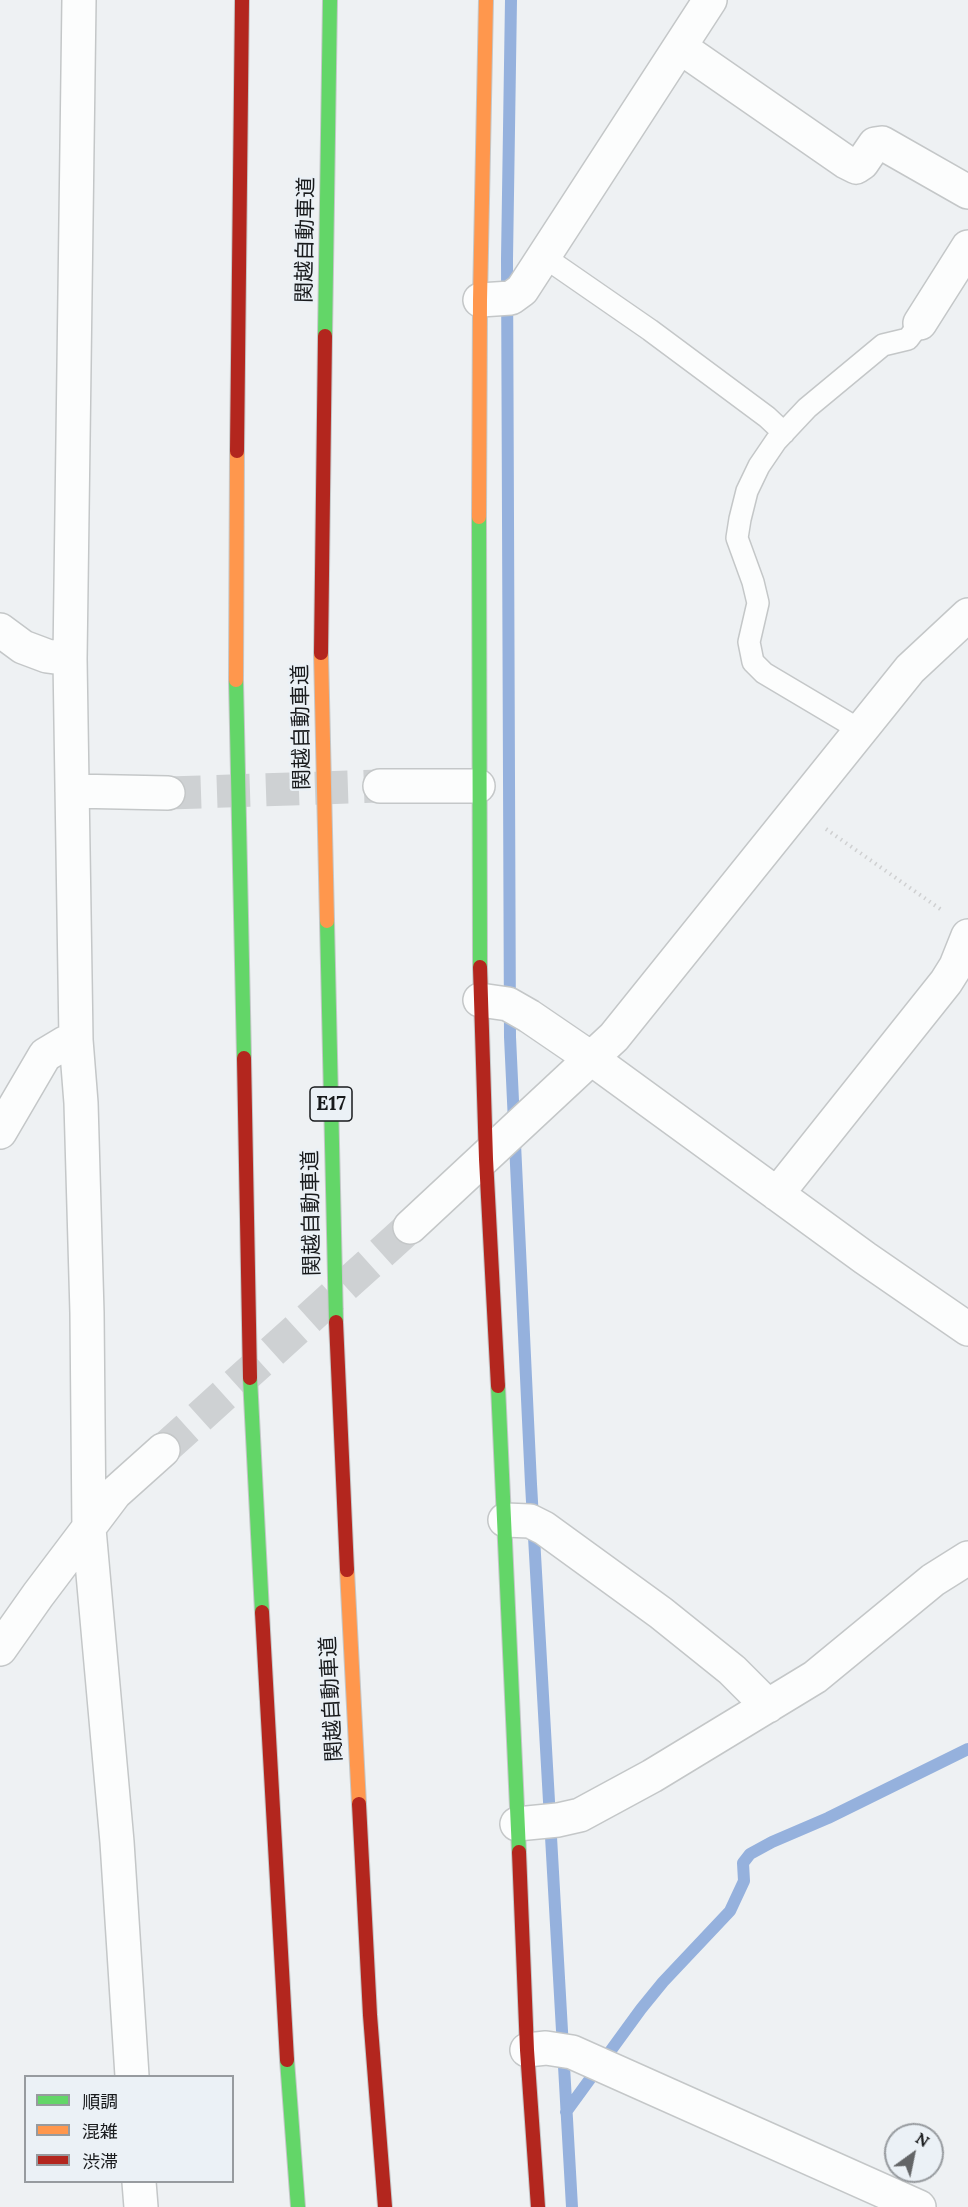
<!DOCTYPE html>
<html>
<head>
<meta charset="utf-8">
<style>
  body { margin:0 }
  #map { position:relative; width:968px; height:2207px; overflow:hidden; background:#eef1f3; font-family:Lora,"Noto Sans JP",serif }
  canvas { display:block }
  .legend { position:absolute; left:24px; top:2075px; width:210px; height:108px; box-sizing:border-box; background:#ebf1f6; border:2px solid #979b9f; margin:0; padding:8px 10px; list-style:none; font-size:18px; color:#181a1c }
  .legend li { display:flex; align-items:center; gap:12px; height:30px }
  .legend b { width:30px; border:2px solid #979b9f }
  .north { position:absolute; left:884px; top:2123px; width:60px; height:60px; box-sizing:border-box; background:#ebf1f6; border:2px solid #979b9f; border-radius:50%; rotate:33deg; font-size:16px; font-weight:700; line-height:24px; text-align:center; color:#181a1c }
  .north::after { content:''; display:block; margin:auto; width:21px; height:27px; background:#636567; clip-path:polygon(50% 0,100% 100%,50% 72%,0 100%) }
</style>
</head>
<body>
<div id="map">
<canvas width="968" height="2207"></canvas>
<ul class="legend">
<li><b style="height:8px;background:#63d668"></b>順調</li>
<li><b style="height:8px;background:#ff974d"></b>混雑</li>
<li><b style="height:8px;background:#b3261e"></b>渋滞</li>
</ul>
<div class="north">N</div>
</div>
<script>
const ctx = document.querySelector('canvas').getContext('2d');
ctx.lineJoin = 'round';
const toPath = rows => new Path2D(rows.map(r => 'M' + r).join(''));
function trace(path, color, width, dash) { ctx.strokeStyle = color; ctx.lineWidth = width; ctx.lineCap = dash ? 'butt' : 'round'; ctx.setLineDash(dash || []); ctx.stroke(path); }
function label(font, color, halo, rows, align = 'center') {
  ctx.font = font + ' Lora,"Noto Sans JP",serif'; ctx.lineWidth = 5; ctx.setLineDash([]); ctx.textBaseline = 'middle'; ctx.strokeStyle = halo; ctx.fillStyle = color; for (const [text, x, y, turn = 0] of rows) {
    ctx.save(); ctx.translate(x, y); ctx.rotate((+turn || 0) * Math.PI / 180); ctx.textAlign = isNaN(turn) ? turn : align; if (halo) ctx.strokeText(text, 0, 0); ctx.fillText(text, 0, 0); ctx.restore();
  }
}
trace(toPath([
  [511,0,507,259,510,1037,531,1484,572,2207],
  [566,2112,641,2009,663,1982,730,1911,744,1881,743,1863,750,1854,772,1842,828,1818,968,1749]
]), '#95b1dd', 12);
trace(toPath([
  [168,793,380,786],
  [163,1450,410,1227]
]), '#ced1d3', 33, [33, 16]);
const lane = toPath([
  [543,256,650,330,767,417,784,433],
  [860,730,764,673,753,662,749,642,758,603,753,582,737,538,740,519,747,491,759,466,776,441,807,408,883,345,908,339,920,323]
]);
const street = toPath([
  [79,0,70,659,76,1040,81,1103,87,1313,89,1529,117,1842,132,2076],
  [680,47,846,162,856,167,862,163,875,144,882,143,968,192],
  [480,300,511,298,522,290,710,0],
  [920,323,968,247],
  [0,630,23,647,47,656,70,659],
  [380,786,478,786],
  [72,791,168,793],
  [480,1000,508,1004,529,1016,592,1059,865,1258,968,1329],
  [0,1132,45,1055,65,1043,76,1040],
  [777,1194,946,982,956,966,968,936],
  [410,1227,614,1037,910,669,968,615],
  [505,1520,530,1521,544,1528,661,1613,732,1670,768,1706],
  [0,1649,38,1595,115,1493,163,1450],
  [517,1824,558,1820,580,1815,652,1776,815,1677,933,1580,968,1558],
  [527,2050,546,2048,572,2052,919,2207],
  [139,2182,141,2207]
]);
const fast = toPath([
  [325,336,330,0],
  [479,517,480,967],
  [236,680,244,1058],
  [327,921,336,1322],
  [250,1378,262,1612],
  [498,1386,519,1852],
  [287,2060,298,2207]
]);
const slow = toPath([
  [479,517,480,300,486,0],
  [321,653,327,921],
  [236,680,237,451],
  [347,1570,359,1804]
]);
const jam = toPath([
  [237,451,242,0],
  [321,653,325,336],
  [480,967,486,1159,498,1386],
  [244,1058,250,1378],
  [336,1322,347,1570],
  [262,1612,287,2060],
  [359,1804,370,2015,385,2207],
  [519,1852,527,2050,538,2207]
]);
trace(lane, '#c4c7c8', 24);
trace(street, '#c4c7c8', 36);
trace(fast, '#c4c7c8', 16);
trace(slow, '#c4c7c8', 16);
trace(jam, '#c4c7c8', 16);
trace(toPath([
  [826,829,943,911]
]), '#cfd0d1', 4, [1.5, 4.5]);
trace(lane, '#fcfdfd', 21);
trace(street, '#fcfdfd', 33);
trace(fast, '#63d668', 14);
trace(slow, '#ff974d', 14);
trace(jam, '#b3261e', 14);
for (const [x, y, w] of [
  [331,1104,42]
]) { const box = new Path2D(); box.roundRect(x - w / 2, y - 17, w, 34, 4.5); ctx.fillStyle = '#ebf1f6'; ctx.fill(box); trace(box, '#181a1c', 1.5); }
label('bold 20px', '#181a1c', null, [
  ["E17",331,1104]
]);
label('21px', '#181a1c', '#ebf1f6', [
  ["関越自動車道",306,240,-89],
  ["関越自動車道",302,727,-91],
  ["関越自動車道",312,1213,-91],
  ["関越自動車道",332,1699,-93]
]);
</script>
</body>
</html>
